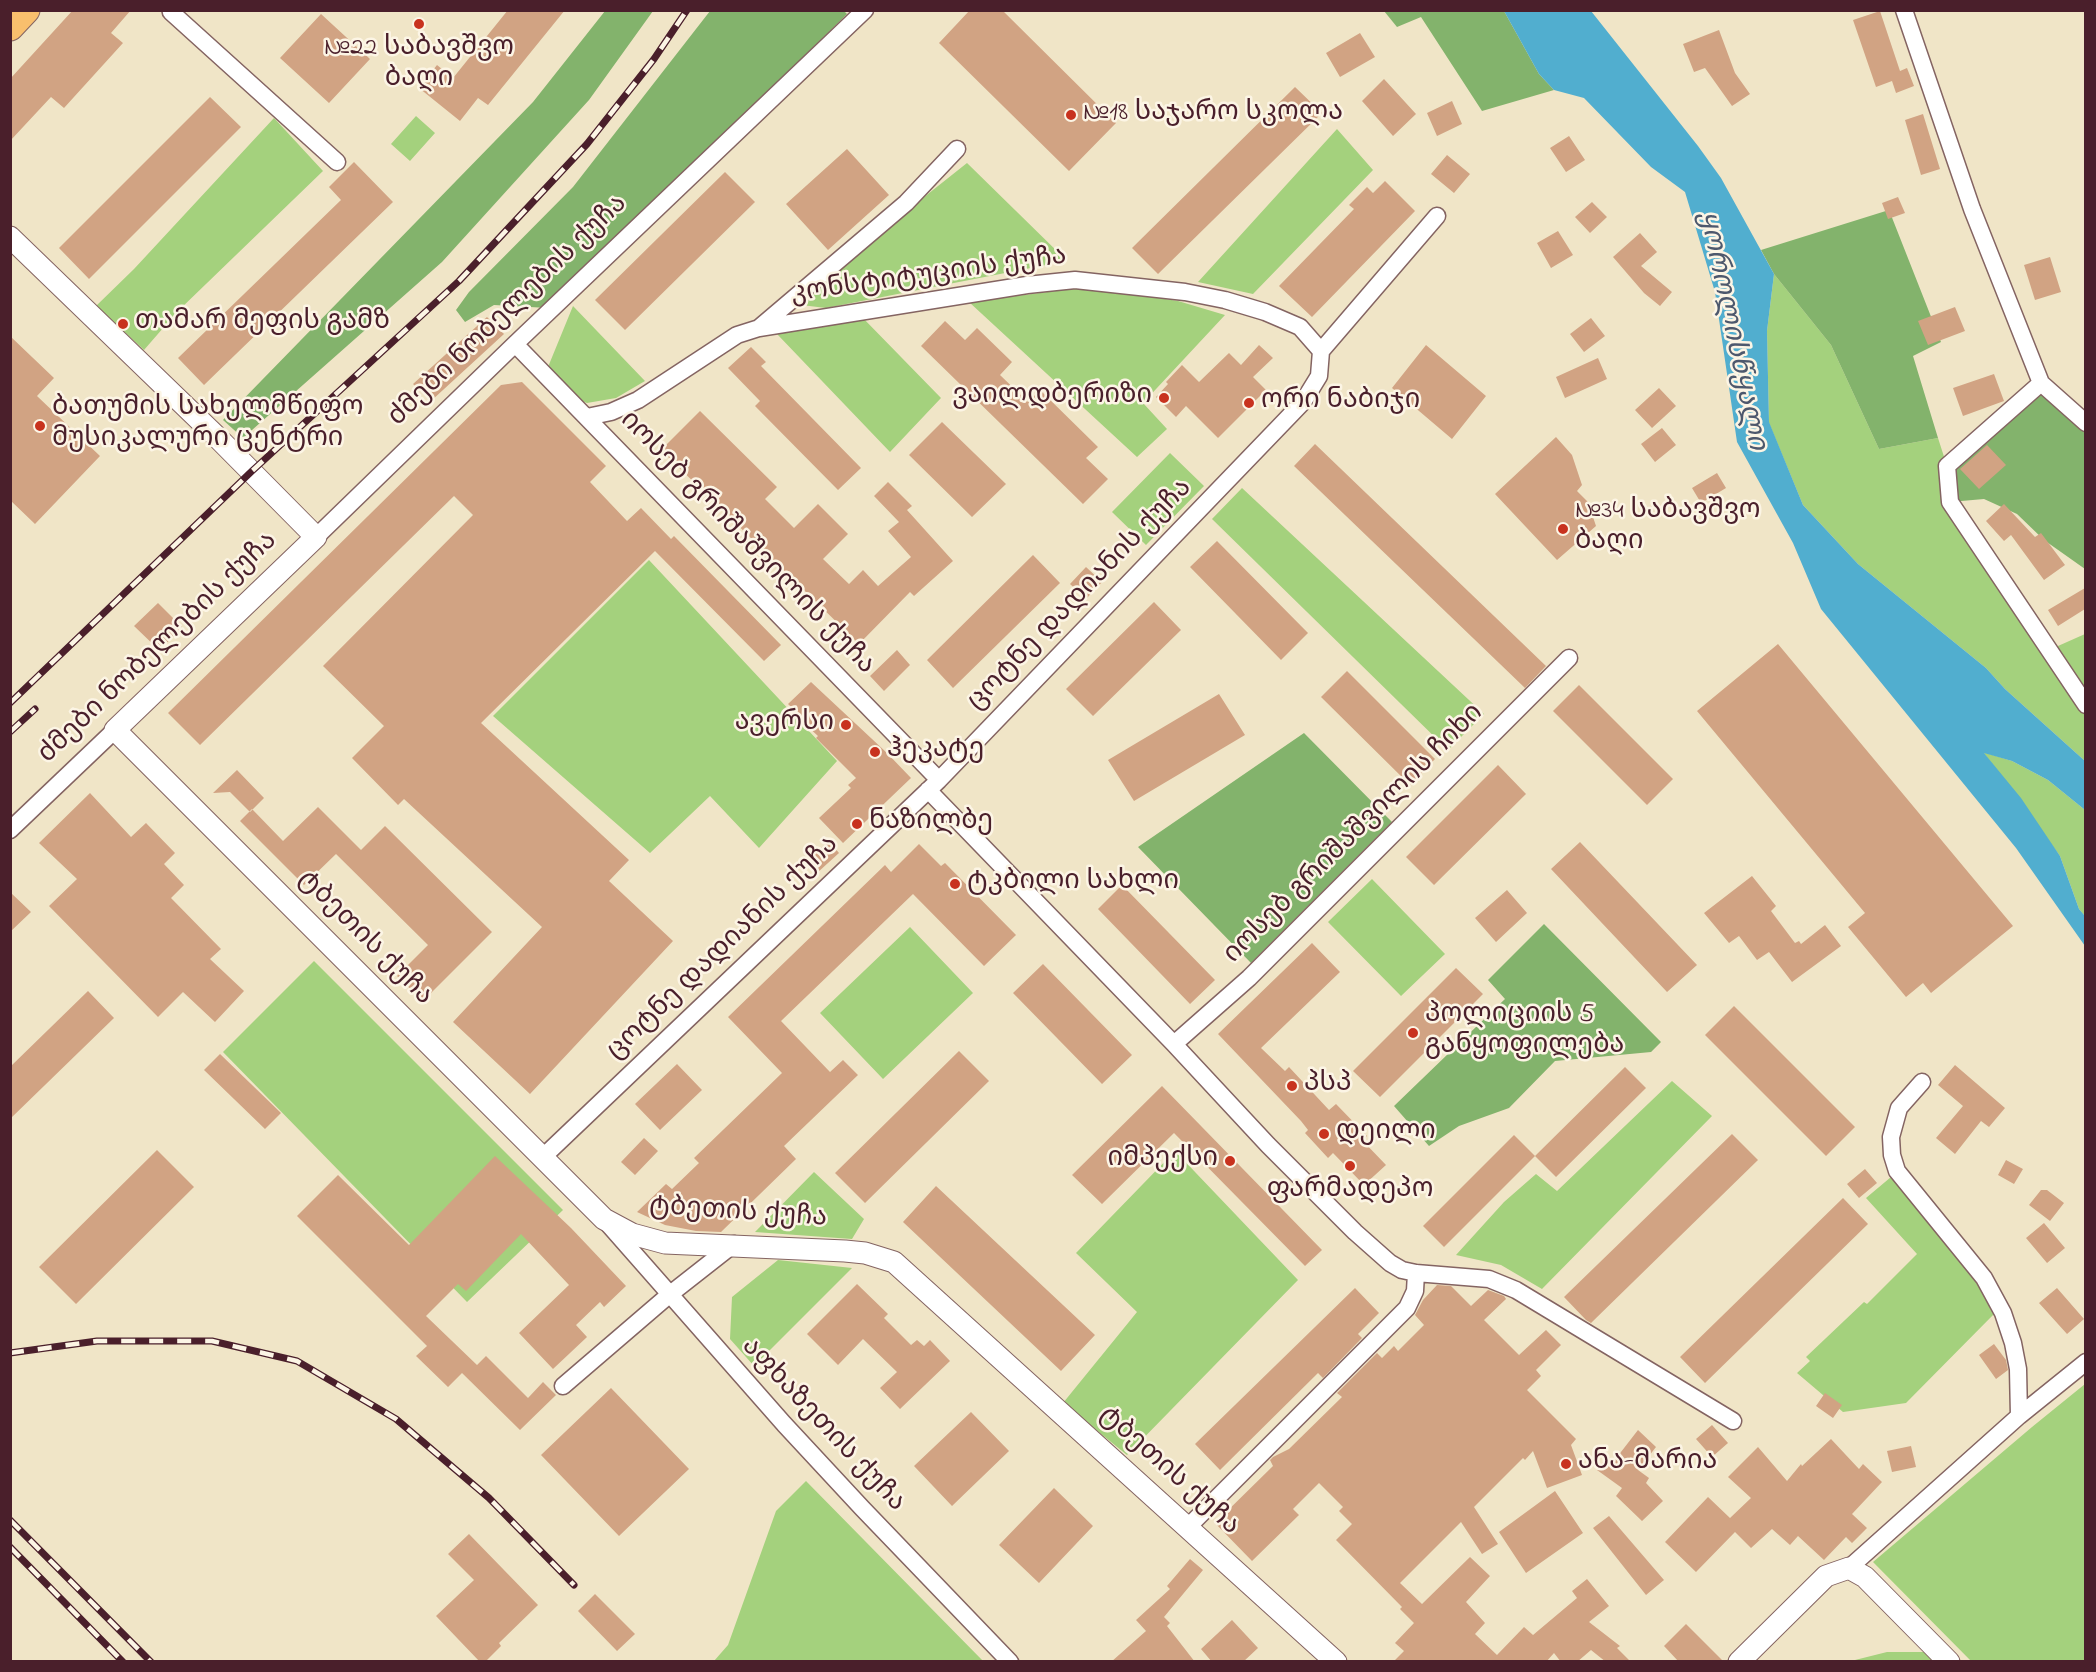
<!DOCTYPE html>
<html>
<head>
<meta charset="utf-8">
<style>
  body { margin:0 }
  #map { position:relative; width:2096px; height:1672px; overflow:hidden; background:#f0e5c7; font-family:"Indie Flower",sans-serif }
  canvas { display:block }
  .frame { position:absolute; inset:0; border:12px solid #4a1f2b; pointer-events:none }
</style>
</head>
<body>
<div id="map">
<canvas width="2096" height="1672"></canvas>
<div class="frame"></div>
</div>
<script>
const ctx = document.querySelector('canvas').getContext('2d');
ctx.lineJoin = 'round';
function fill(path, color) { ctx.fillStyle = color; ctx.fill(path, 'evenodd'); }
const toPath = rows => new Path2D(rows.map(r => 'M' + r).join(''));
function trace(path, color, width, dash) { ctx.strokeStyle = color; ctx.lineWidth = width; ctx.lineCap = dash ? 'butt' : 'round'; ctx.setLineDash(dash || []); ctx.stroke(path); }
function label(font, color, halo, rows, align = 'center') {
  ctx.font = font + ' "Indie Flower","Noto Sans Georgian",sans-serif'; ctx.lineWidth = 5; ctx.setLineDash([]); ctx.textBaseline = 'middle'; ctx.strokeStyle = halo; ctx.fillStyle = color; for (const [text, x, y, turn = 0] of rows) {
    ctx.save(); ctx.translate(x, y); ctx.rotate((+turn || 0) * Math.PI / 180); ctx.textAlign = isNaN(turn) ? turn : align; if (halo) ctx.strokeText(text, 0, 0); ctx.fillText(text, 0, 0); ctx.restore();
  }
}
fill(toPath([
  [416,116,435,133,410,161,391,144],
  [274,118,323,171,177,312,144,350,96,306,134,269],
  [1337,129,1373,170,1253,294,1198,282],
  [967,163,1064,258,1046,265,826,308,793,304,802,294],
  [1774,274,1831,345,1879,449,1938,438,1947,466,1950,502,2049,650,2085,634,2085,761,2005,689,1986,668,1858,564,1803,505,1769,423,1767,331],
  [1087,287,1178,301,1225,315,1143,403,1167,429,1137,457,969,302],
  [573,306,645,381,616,398,587,403,572,397,548,367],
  [861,316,941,398,890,452,777,334],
  [1170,453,1204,486,1146,545,1112,512],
  [1242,488,1484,714,1448,750,1212,519],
  [649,560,837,761,759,848,710,796,650,853,493,716],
  [1983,752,2012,761,2048,780,2085,810,2085,916,2079,909,2060,856],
  [1372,879,1445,954,1401,996,1328,922],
  [910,927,973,993,883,1079,820,1013],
  [314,961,563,1210,467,1302,223,1052],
  [1672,1081,1712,1116,1542,1289,1501,1265,1456,1255,1504,1202,1536,1174,1557,1191],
  [1175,1151,1298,1280,1127,1455,1063,1403,1137,1312,1076,1253],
  [814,1172,864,1219,852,1239,755,1232],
  [1891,1177,1976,1282,1994,1314,1906,1403,1843,1412,1797,1373,1810,1361,1806,1357,1864,1302,1867,1304,1917,1254,1866,1198],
  [778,1260,852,1268,754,1366,730,1339,732,1297],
  [2085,1384,2085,1661,1971,1661,1873,1562,2032,1427],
  [806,1481,983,1661,714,1661,728,1645,776,1511],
  [1887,1652,1939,1652,1949,1662,1847,1662]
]), '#a4d17d');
fill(toPath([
  [843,10,847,14,548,308,494,305,465,322,456,310,469,292,573,187,710,11],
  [605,11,653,11,589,100,442,262,243,438,223,420,533,102],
  [1384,11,1504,11,1539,74,1554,90,1482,111,1421,17,1397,27],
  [1889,210,1941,342,1913,356,1938,438,1879,449,1831,345,1774,274,1761,250],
  [2041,383,2085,423,2085,569,2044,540,2017,514,1984,499,1950,502,1947,466],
  [1304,733,1392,822,1251,963,1138,847],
  [1544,924,1661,1042,1651,1052,1555,1061,1509,1108,1459,1126,1429,1146,1394,1106,1505,999,1488,980]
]), '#83b36c');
fill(toPath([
  [1504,11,1591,11,1698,146,1721,178,1774,274,1767,331,1769,422,1803,505,1858,564,1986,668,2005,689,2085,761,2085,810,2048,780,2012,761,1984,753,2021,798,2060,856,2079,909,2085,916,2085,946,2016,848,1821,609,1793,543,1737,442,1715,292,1685,192,1651,167,1584,98,1554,90,1539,74]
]), '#51aecf');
fill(toPath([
  [73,10,131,10,111,33,123,43,64,108,51,97,10,141,10,79],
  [508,10,565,10,488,105,478,98,460,121,419,88,437,65,453,78],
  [970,10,1002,10,1116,123,1069,171,939,43],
  [1880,11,1900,71,1907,68,1914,86,1896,93,1892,81,1876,87,1853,20],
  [321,14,370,59,329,103,280,58],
  [1719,30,1735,73,1750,94,1732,106,1705,68,1694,72,1683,44],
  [1360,33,1375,57,1340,77,1326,53],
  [1384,79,1416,114,1393,136,1362,101],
  [1295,87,1322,113,1158,274,1132,248],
  [210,97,241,127,89,279,59,248],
  [1452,101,1462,124,1437,136,1427,113],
  [1923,114,1940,169,1921,175,1905,120],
  [1569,136,1585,160,1566,172,1550,148],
  [847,149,889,195,828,250,786,204],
  [1447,155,1470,174,1454,193,1431,174],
  [354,162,393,202,204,385,178,358,341,200,329,187],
  [725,172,755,202,625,330,595,300],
  [1385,181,1415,211,1312,317,1279,286,1354,209,1349,205,1367,187,1373,193],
  [1898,197,1905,213,1888,219,1882,203],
  [1592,202,1607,217,1590,233,1575,217],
  [1558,231,1573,255,1551,268,1537,243],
  [1640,233,1657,252,1641,266,1672,292,1660,306,1644,293,1613,257],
  [2050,257,2061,292,2035,300,2024,265],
  [1955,307,1965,331,1928,345,1918,321],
  [487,317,504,334,431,401,413,384],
  [1591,318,1605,336,1584,352,1570,334],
  [945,321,965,340,977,328,1012,362,1000,375,1028,402,1040,390,1098,447,1086,458,1108,479,1083,504,921,346],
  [10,336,54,378,37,396,100,456,35,524,10,500],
  [1259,345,1273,358,1253,377,1266,390,1218,438,1186,406,1176,417,1156,397,1168,384,1166,382,1182,365,1199,382,1229,353,1241,365],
  [1426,345,1486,396,1452,439,1392,388],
  [751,347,766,362,761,366,861,468,838,490,755,406,760,401,728,368],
  [1598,358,1607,379,1565,398,1556,377],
  [1994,374,2004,401,1963,416,1953,388],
  [522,382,606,466,590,482,627,521,641,508,671,539,674,536,781,645,764,661,655,551,481,723,629,860,609,881,673,941,530,1094,453,1022,542,927,404,799,398,805,352,758,384,726,323,666,473,515,454,496,200,745,168,713,501,385],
  [1659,388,1676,406,1652,428,1635,410],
  [700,411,777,487,765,499,794,528,818,504,848,534,823,559,849,584,863,570,878,586,911,557,888,531,899,522,874,496,888,482,912,506,907,510,953,561,914,596,910,592,859,644,661,450],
  [942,422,1006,484,972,517,909,455],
  [1662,428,1676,445,1655,462,1641,444],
  [1556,437,1572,455,1582,485,1577,491,1588,502,1596,526,1557,560,1495,494],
  [1315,444,1546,666,1525,688,1294,466],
  [1987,445,2006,465,1979,489,1960,469],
  [1717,473,1726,488,1701,503,1692,488],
  [2004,504,2035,537,2041,533,2065,565,2044,580,2011,535,2004,541,1986,521],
  [1217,541,1308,633,1281,660,1190,567],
  [1033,555,1060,583,953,688,927,660],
  [1086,567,1102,582,1086,599,1070,584],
  [2085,588,2085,609,2058,626,2048,610],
  [1154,602,1181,630,1093,716,1066,689],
  [158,603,183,628,159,650,134,626],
  [1778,644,2013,926,1931,993,1923,983,1906,997,1848,927,1865,913,1697,711],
  [897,650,910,665,884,691,870,676],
  [1347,671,1435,759,1410,785,1321,697],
  [811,682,887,753,911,778,843,843,819,818,851,788,848,785,856,778,816,738,818,736,805,724,807,722,788,704],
  [1579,685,1673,779,1647,805,1553,711],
  [1219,694,1245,735,1134,801,1108,760],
  [1498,765,1526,794,1434,885,1406,857],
  [237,770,264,798,250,812,230,792,213,793],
  [90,793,131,837,146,823,175,853,164,864,184,885,171,898,221,949,210,959,244,991,215,1022,183,992,158,1017,49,906,77,879,39,843],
  [318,807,361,850,385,826,492,932,423,1001,397,976,428,945,336,854,304,885,240,821,252,809,283,841],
  [829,841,839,853,817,873,806,861],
  [1580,842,1697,965,1667,992,1551,869],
  [919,844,941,866,945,863,1016,935,984,966,913,894,781,1021,830,1072,843,1060,858,1075,784,1146,796,1159,721,1232,696,1231,665,1225,637,1212,666,1184,672,1189,699,1163,694,1158,782,1073,728,1017,885,865,891,872],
  [1752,876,1776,906,1771,911,1795,943,1799,941,1801,944,1825,925,1841,946,1792,982,1769,952,1757,960,1739,936,1729,943,1704,913],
  [1122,885,1215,980,1190,1004,1098,909],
  [1507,890,1527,913,1496,942,1475,918],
  [10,892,31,912,10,932],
  [1312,943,1340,972,1261,1048,1285,1071,1289,1067,1329,1110,1336,1104,1367,1136,1362,1140,1386,1165,1364,1185,1333,1153,1328,1158,1305,1133,1308,1130,1301,1121,1218,1034],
  [1043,964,1132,1055,1102,1084,1013,993],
  [1456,968,1483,994,1380,1097,1353,1071],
  [88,991,114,1018,10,1119,10,1067],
  [1734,1006,1855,1127,1826,1156,1705,1035],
  [959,1051,989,1081,865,1203,835,1173],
  [220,1054,281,1113,265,1129,204,1070],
  [677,1064,702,1090,660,1130,635,1104],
  [1955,1065,2005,1108,1989,1127,1981,1121,1955,1154,1936,1138,1963,1106,1938,1085],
  [1625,1067,1646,1088,1556,1177,1535,1156],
  [1162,1086,1322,1250,1305,1266,1174,1133,1102,1204,1072,1175],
  [1732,1134,1758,1160,1591,1323,1586,1320,1564,1297],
  [1514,1135,1535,1156,1444,1247,1423,1226],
  [644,1138,658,1151,635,1175,621,1162],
  [157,1150,194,1187,76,1304,39,1267],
  [495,1156,571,1228,626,1286,604,1307,600,1302,576,1325,587,1337,553,1369,519,1333,569,1285,521,1234,466,1291,458,1284,426,1316,477,1365,486,1356,528,1398,543,1382,556,1395,520,1430,462,1373,448,1387,416,1356,427,1346,297,1216,338,1175,409,1245],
  [2006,1160,2023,1169,2014,1184,1998,1175],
  [1865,1169,1877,1183,1859,1198,1847,1184],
  [936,1186,1095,1335,1061,1371,903,1222],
  [2041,1190,2047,1190,2064,1203,2050,1221,2029,1205],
  [1843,1198,1868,1224,1705,1383,1680,1357],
  [2044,1223,2065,1248,2047,1263,2026,1238],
  [857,1284,888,1314,884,1318,911,1345,917,1340,924,1346,930,1340,950,1361,900,1409,880,1388,897,1372,863,1339,838,1365,807,1334],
  [1437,1285,1451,1286,1471,1306,1488,1290,1504,1296,1506,1299,1484,1320,1519,1355,1546,1330,1561,1345,1536,1370,1541,1376,1527,1390,1576,1439,1571,1445,1582,1475,1547,1488,1533,1451,1525,1460,1523,1458,1474,1507,1498,1544,1482,1554,1461,1522,1400,1583,1422,1604,1470,1557,1490,1576,1466,1602,1485,1623,1475,1634,1497,1655,1524,1627,1533,1635,1577,1598,1572,1591,1587,1579,1609,1606,1589,1622,1620,1646,1617,1648,1631,1662,1606,1662,1591,1650,1577,1662,1561,1662,1554,1653,1546,1662,1393,1662,1404,1651,1395,1643,1414,1623,1400,1609,1402,1607,1336,1540,1352,1524,1339,1511,1343,1507,1319,1483,1293,1509,1299,1515,1252,1561,1215,1523,1273,1466,1270,1460,1273,1457,1289,1449,1342,1397,1337,1393,1377,1353,1382,1358,1394,1346,1398,1351,1424,1325,1415,1315,1423,1300],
  [1355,1288,1379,1313,1358,1334,1362,1338,1323,1378,1318,1373,1220,1470,1195,1444],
  [2057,1288,2084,1319,2067,1334,2039,1303],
  [1994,1344,2006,1360,2008,1370,1996,1379,1979,1355],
  [611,1388,689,1469,619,1536,541,1455],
  [1825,1393,1842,1405,1833,1418,1816,1406],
  [971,1412,1009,1451,952,1506,914,1466],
  [1712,1425,1728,1443,1712,1457,1696,1439],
  [1638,1430,1656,1447,1638,1470,1649,1478,1646,1483,1663,1501,1642,1521,1616,1496,1622,1488,1597,1470,1607,1456,1614,1461],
  [1831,1439,1859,1469,1863,1464,1882,1482,1852,1514,1867,1528,1852,1543,1846,1537,1824,1560,1798,1536,1790,1545,1772,1529,1751,1548,1735,1532,1696,1572,1665,1542,1708,1497,1730,1518,1751,1498,1728,1477,1758,1447,1787,1481,1801,1464,1802,1466],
  [1911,1446,1916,1467,1892,1472,1887,1451],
  [1054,1488,1093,1526,1039,1583,999,1545],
  [1555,1491,1583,1533,1526,1573,1499,1532],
  [1609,1516,1664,1580,1646,1595,1593,1528],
  [469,1534,538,1605,499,1643,501,1646,485,1662,480,1662,436,1616,474,1580,448,1554],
  [1190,1559,1203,1570,1164,1617,1170,1623,1167,1626,1195,1662,1111,1662,1146,1631,1136,1620,1170,1589,1167,1586],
  [595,1594,635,1634,617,1651,578,1611],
  [1232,1620,1258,1648,1243,1662,1212,1662,1201,1649],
  [1686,1624,1724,1662,1679,1662,1664,1646]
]), '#d1a383');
const minor = toPath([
  [172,10,171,12,337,162],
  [1904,10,1972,209,2041,383,2086,423],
  [760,327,906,203,957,149],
  [515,344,939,780],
  [2041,383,1947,466,1950,502,2086,705],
  [587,417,611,412,638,400,737,335,759,328,1027,285,1075,280,1185,292,1225,300,1265,312,1300,327,1321,351],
  [316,537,515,344,865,10],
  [928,790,1174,1044,1268,1145,1355,1232,1390,1263,1402,1270,1416,1273,1489,1279,1516,1290,1733,1421],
  [10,830,115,730],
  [1174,1044,1249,978,1569,658],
  [1922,1082,1899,1108,1891,1137,1892,1155,1897,1171,1984,1278,2003,1313,2013,1343,2018,1369,2019,1416],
  [542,1158,939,780,1303,402,1319,376,1321,351,1437,216],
  [609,1225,784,1424,862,1508,1010,1662],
  [563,1386,669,1295,734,1244],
  [1187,1528,1407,1308,1415,1291,1416,1273],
  [1849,1568,2019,1416,2086,1362]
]);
const tertiary = toPath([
  [10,237,216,436,316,537,115,730,604,1219,632,1234,665,1243,845,1251,865,1253,894,1262,1336,1662],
  [1739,1662,1826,1576,1849,1568,1865,1577,1949,1662]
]);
const primary = toPath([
  [10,27,26,10]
]);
trace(minor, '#846462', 19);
trace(tertiary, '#846462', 23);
trace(primary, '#846462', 29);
trace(minor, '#fff', 16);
trace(tertiary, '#fff', 21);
trace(primary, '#f9bf6d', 27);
const rail = toPath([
  [10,703,252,471,459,281,587,144,654,59,687,10],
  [10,732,35,709],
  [10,1353,97,1341,212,1341,297,1361,396,1419,489,1498,574,1585],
  [10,1520,151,1662],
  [10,1547,123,1662]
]);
trace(rail, '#4a1f2b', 7);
trace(rail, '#fcf5e5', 4.5, [14]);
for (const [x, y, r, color] of [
  [419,24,6,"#c8321e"],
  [1071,115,6,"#c8321e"],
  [123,324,6,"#c8321e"],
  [1164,398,6,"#c8321e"],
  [1249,403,6,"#c8321e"],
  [40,426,6,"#c8321e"],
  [1563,529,6,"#c8321e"],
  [846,725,6,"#c8321e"],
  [875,752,6,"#c8321e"],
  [857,824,6,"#c8321e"],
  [955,884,6,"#c8321e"],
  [1413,1033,6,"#c8321e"],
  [1292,1086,6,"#c8321e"],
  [1324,1134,6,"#c8321e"],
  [1230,1161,6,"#c8321e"],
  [1350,1166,6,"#c8321e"],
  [1566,1464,6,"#c8321e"]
]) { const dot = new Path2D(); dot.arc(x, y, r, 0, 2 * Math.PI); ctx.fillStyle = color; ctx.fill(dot); trace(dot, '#fcf5e5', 2); }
label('27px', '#4a1f2b', '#fcf5e5', [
  ["№22 საბავშვო",419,50,"center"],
  ["ბაღი",419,81,"center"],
  ["№18 საჯარო სკოლა",1083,115],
  ["თამარ მეფის გამზ",135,324],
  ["ვაილდბერიზი",1152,398,"right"],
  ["ორი ნაბიჯი",1261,403],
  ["ბათუმის სახელმწიფო",52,410],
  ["მუსიკალური ცენტრი",52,441],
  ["№34 საბავშვო",1575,513],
  ["ბაღი",1575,544],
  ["ავერსი",834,725,"right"],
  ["ჰეკატე",887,752],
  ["ნაზილბე",869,824],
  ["ტკბილი სახლი",967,884],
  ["პოლიციის 5",1425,1017],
  ["განყოფილება",1425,1048],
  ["პსპ",1304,1086],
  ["დეილი",1336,1134],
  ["იმპექსი",1218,1161,"right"],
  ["ფარმადეპო",1350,1192,"center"],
  ["ანა-მარია",1578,1464]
], 'left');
label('27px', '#4a1f2b', '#fcf5e5', [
  ["კონსტიტუციის ქუჩა",929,277,-8],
  ["ძმები ნობელების ქუჩა",509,312,-44],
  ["იოსებ გრიშაშვილის ქუჩა",746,544,46],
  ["ცოტნე დადიანის ქუჩა",1081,596,-46],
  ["ძმები ნობელების ქუჩა",159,649,-44],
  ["იოსებ გრიშაშვილის ჩიხი",1355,835,-45],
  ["ტბეთის ქუჩა",364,939,45],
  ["ცოტნე დადიანის ქუჩა",724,949,-44],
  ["ტბეთის ქუჩა",738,1214,4],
  ["აფხაზეთის ქუჩა",822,1426,47],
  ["ტბეთის ქუჩა",1168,1472,42]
]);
label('italic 28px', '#4d586d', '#fcf5e5', [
  ["ყოროლისწყალი",1730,331,78]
]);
</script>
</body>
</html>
